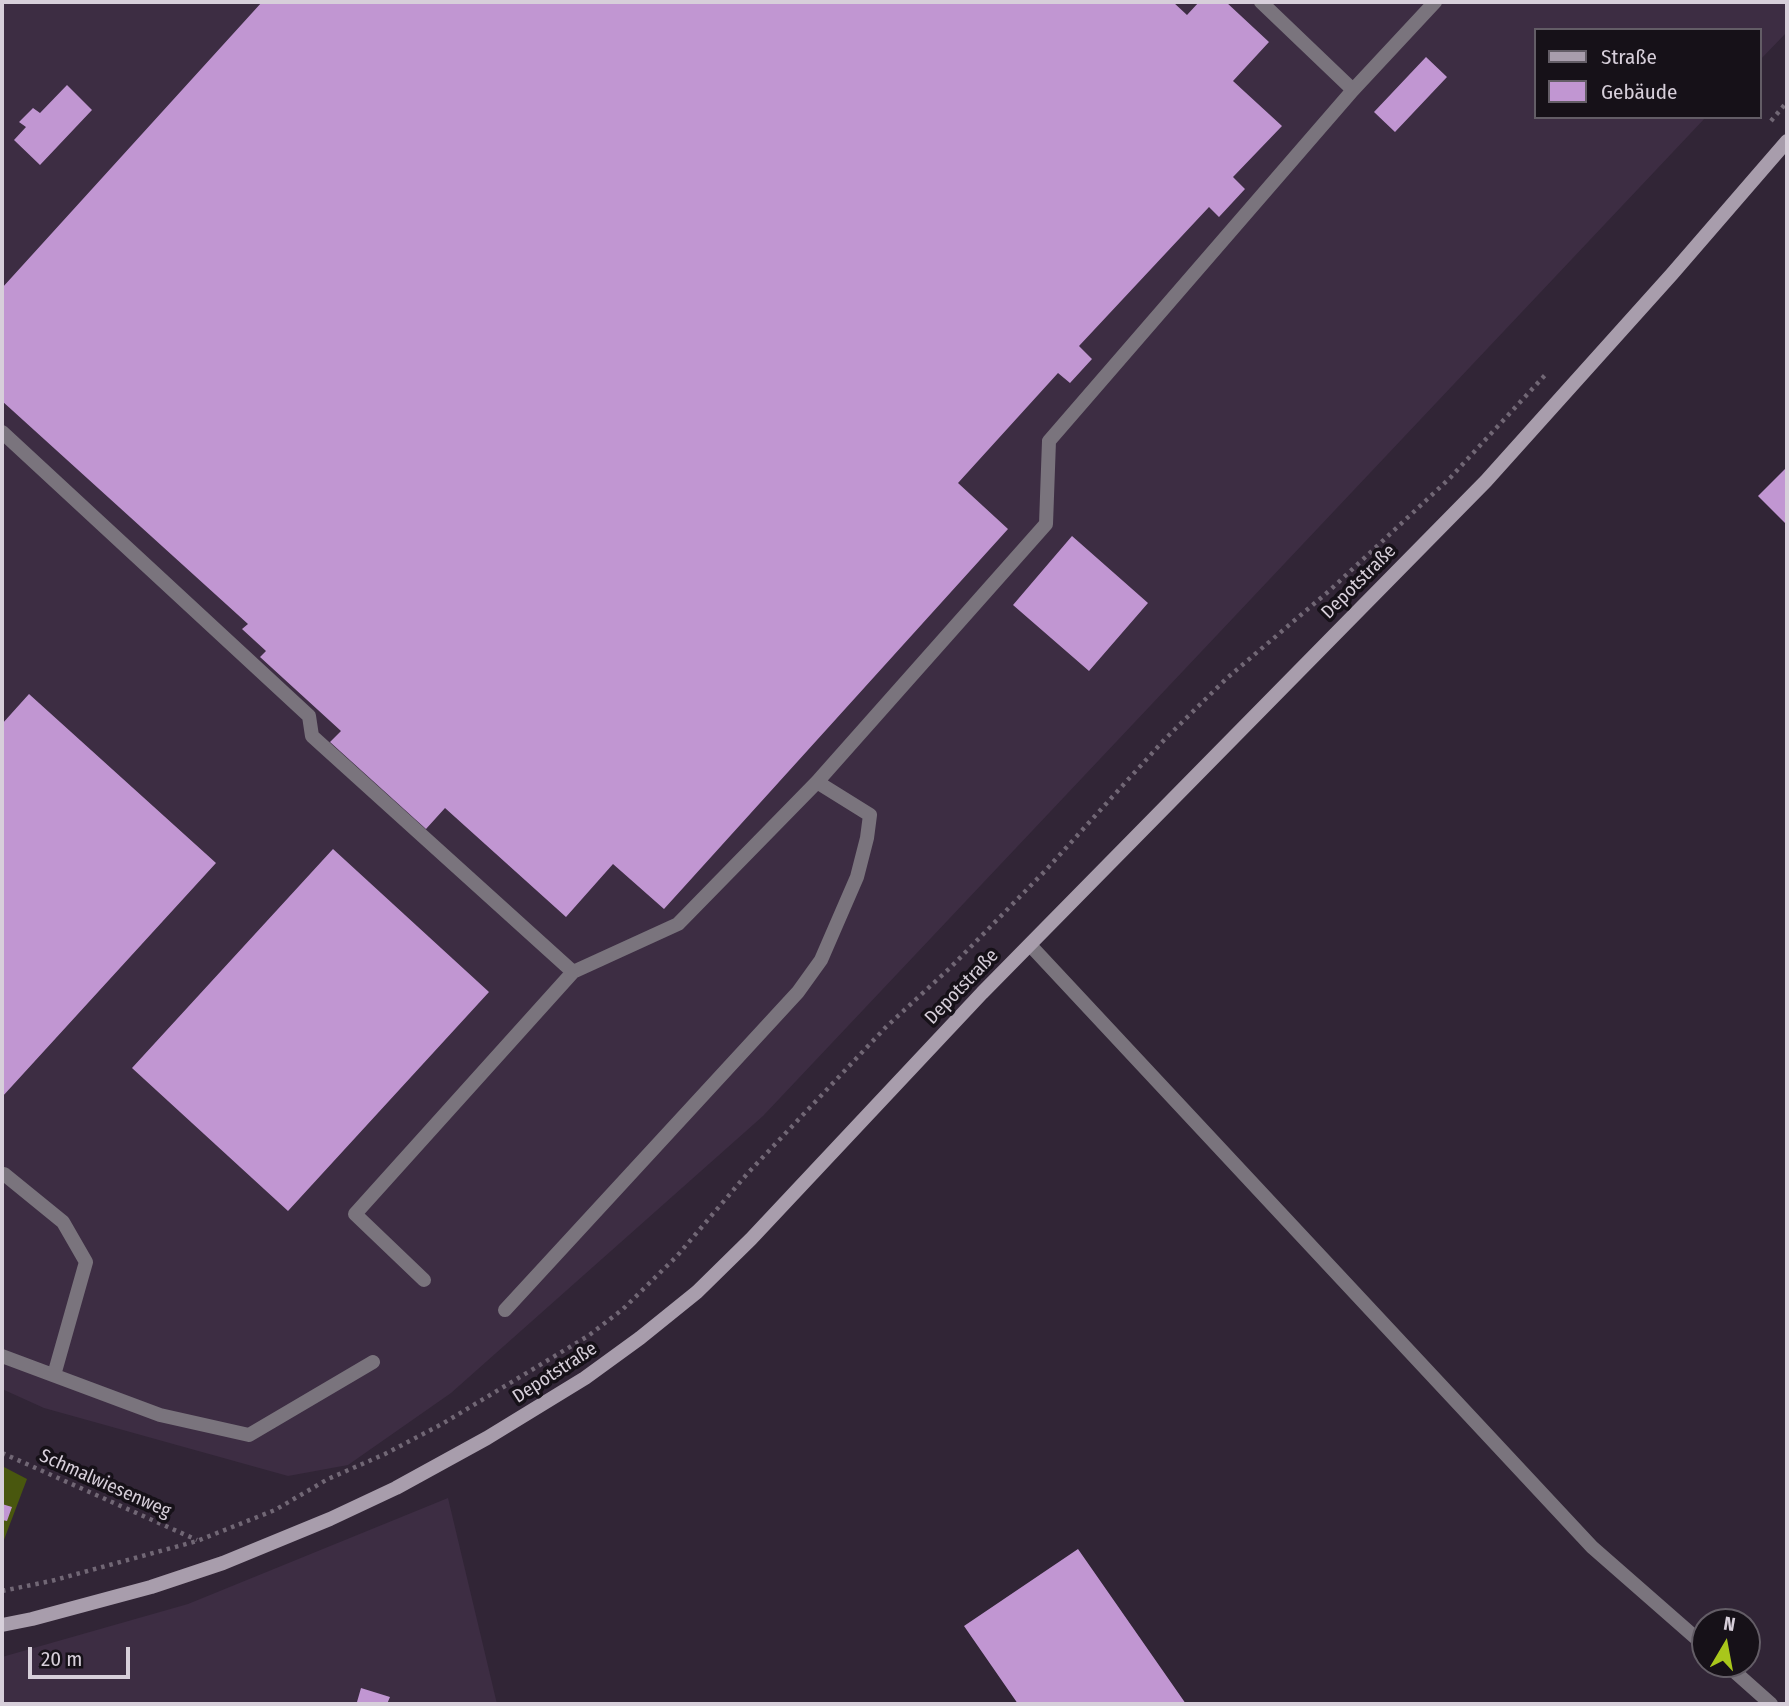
<!DOCTYPE html>
<html>
<head>
<meta charset="utf-8">
<style>
  body { margin:0 }
  #map { position:relative; width:1789px; height:1706px; overflow:hidden; background:#312536; font-family:"Fira Sans Condensed",sans-serif }
  canvas { display:block }
  .frame { position:absolute; inset:0; border:4px solid #d7cfda; pointer-events:none }
  .legend { position:absolute; left:1534px; top:28px; width:228px; height:91px; box-sizing:border-box; background:#161118; border:2px solid #635d66; margin:0; padding:9px 12px; list-style:none; font-size:21px; color:#d7cfda }
  .legend li { display:flex; align-items:center; gap:14px; height:35px }
  .legend b { width:35px; border:2px solid #635d66 }
  .north { position:absolute; left:1691px; top:1608px; width:70px; height:70px; box-sizing:border-box; background:#161118; border:2px solid #635d66; border-radius:50%; rotate:10deg; font-size:19px; font-weight:700; line-height:28px; text-align:center; color:#d7cfda }
  .north::after { content:''; display:block; margin:auto; width:24px; height:32px; background:#a9c71b; clip-path:polygon(50% 0,100% 100%,50% 72%,0 100%) }
  .scale { position:absolute; left:28px; top:1647px; width:102px; height:32px; box-sizing:border-box; border:4px solid #d7cfda; border-top:0; padding-left:9px; font-size:21px; line-height:24px; white-space:nowrap; color:#d7cfda; -webkit-text-stroke:5px #161118; paint-order:stroke }
</style>
</head>
<body>
<div id="map">
<canvas width="1789" height="1706"></canvas>
<div class="frame"></div>
<ul class="legend">
<li><b style="height:9px;background:#a89dac"></b>Straße</li>
<li><b style="height:19px;background:#c196d2"></b>Gebäude</li>
</ul>
<div class="north">N</div>
<div class="scale">20 m</div>
</div>
<script>
const ctx = document.querySelector('canvas').getContext('2d');
ctx.lineJoin = 'round';
function fill(path, color) { ctx.fillStyle = color; ctx.fill(path, 'evenodd'); }
const toPath = rows => new Path2D(rows.map(r => 'M' + r).join(''));
function trace(path, color, width, dash) { ctx.strokeStyle = color; ctx.lineWidth = width; ctx.lineCap = dash ? 'butt' : 'round'; ctx.setLineDash(dash || []); ctx.stroke(path); }
function label(font, color, halo, rows, align = 'center') {
  ctx.font = font + ' "Fira Sans Condensed",sans-serif'; ctx.lineWidth = 7; ctx.setLineDash([]); ctx.textBaseline = 'middle'; ctx.strokeStyle = halo; ctx.fillStyle = color; for (const [text, x, y, turn = 0] of rows) {
    ctx.save(); ctx.translate(x, y); ctx.rotate((+turn || 0) * Math.PI / 180); ctx.textAlign = isNaN(turn) ? turn : align; if (halo) ctx.strokeText(text, 0, 0); ctx.fillText(text, 0, 0); ctx.restore();
  }
}
fill(toPath([
  [2,2,1787,2,1787,32,1759,61,1759,30,1535,30,1535,117,1706,117,763,1116,451,1393,348,1465,288,1476,44,1408,2,1389],
  [448,1498,497,1704,2,1704,2,1657,188,1604]
]), '#3d2d43');
fill(toPath([
  [2,1466,27,1479,2,1545]
]), '#49570e');
fill(toPath([
  [262,2,1173,2,1187,15,1199,2,1226,2,1269,42,1233,81,1282,126,1233,177,1245,189,1219,217,1209,207,1079,346,1092,359,1070,383,1058,373,958,483,1008,529,664,909,613,864,566,917,445,808,426,829,330,742,341,731,260,657,266,651,242,629,248,624,2,401,2,288],
  [1426,57,1447,77,1395,132,1374,112],
  [67,85,92,110,40,165,14,140,26,127,19,122,33,108,40,113],
  [1787,467,1787,525,1758,496],
  [1072,536,1148,603,1089,671,1013,605],
  [29,694,216,863,2,1097,2,724],
  [333,849,489,992,288,1211,132,1068],
  [2,1504,12,1507,7,1521,2,1520],
  [1078,1549,1186,1704,1018,1704,964,1626],
  [361,1688,390,1697,387,1704,363,1704,357,1702]
]), '#c196d2');
trace(toPath([
  [1771,121,1787,102],
  [2,1453,197,1540],
  [2,1591,51,1581,197,1541,275,1510,328,1479,385,1454,442,1424,588,1336,623,1309,677,1256,747,1174,886,1027,951,967,1045,871,1165,739,1227,678,1329,591,1450,478,1547,373]
]), '#716775', 4.5, [3.5, 5]);
trace(toPath([
  [1353,90,1435,2],
  [2,432,309,716,312,736,573,972,355,1214,424,1280],
  [573,972,678,924,817,782,1046,524,1049,441,1353,90,1261,2],
  [4,1174,63,1222,86,1262,54,1375],
  [505,1310,798,992,821,960,857,877,867,838,870,815,817,782],
  [2,1356,160,1415,249,1435,373,1362]
]), '#7a747d', 14);
trace(toPath([
  [1030,945,1592,1547,1705,1646],
  [1726,1664,1771,1704]
]), '#7a747d', 14);
trace(toPath([
  [2,1625,32,1619,151,1587,223,1563,330,1519,396,1488,487,1438,585,1378,640,1338,697,1292,751,1239,982,993,1486,481,1672,274,1787,141]
]), '#a89dac', 14);
label('19px', '#d7cfda', '#161118', [
  ["Depotstraße",1359,582,-45],
  ["Depotstraße",962,987,-46],
  ["Depotstraße",555,1373,-33],
  ["Schmalwiesenweg",105,1484,24]
]);
</script>
</body>
</html>
